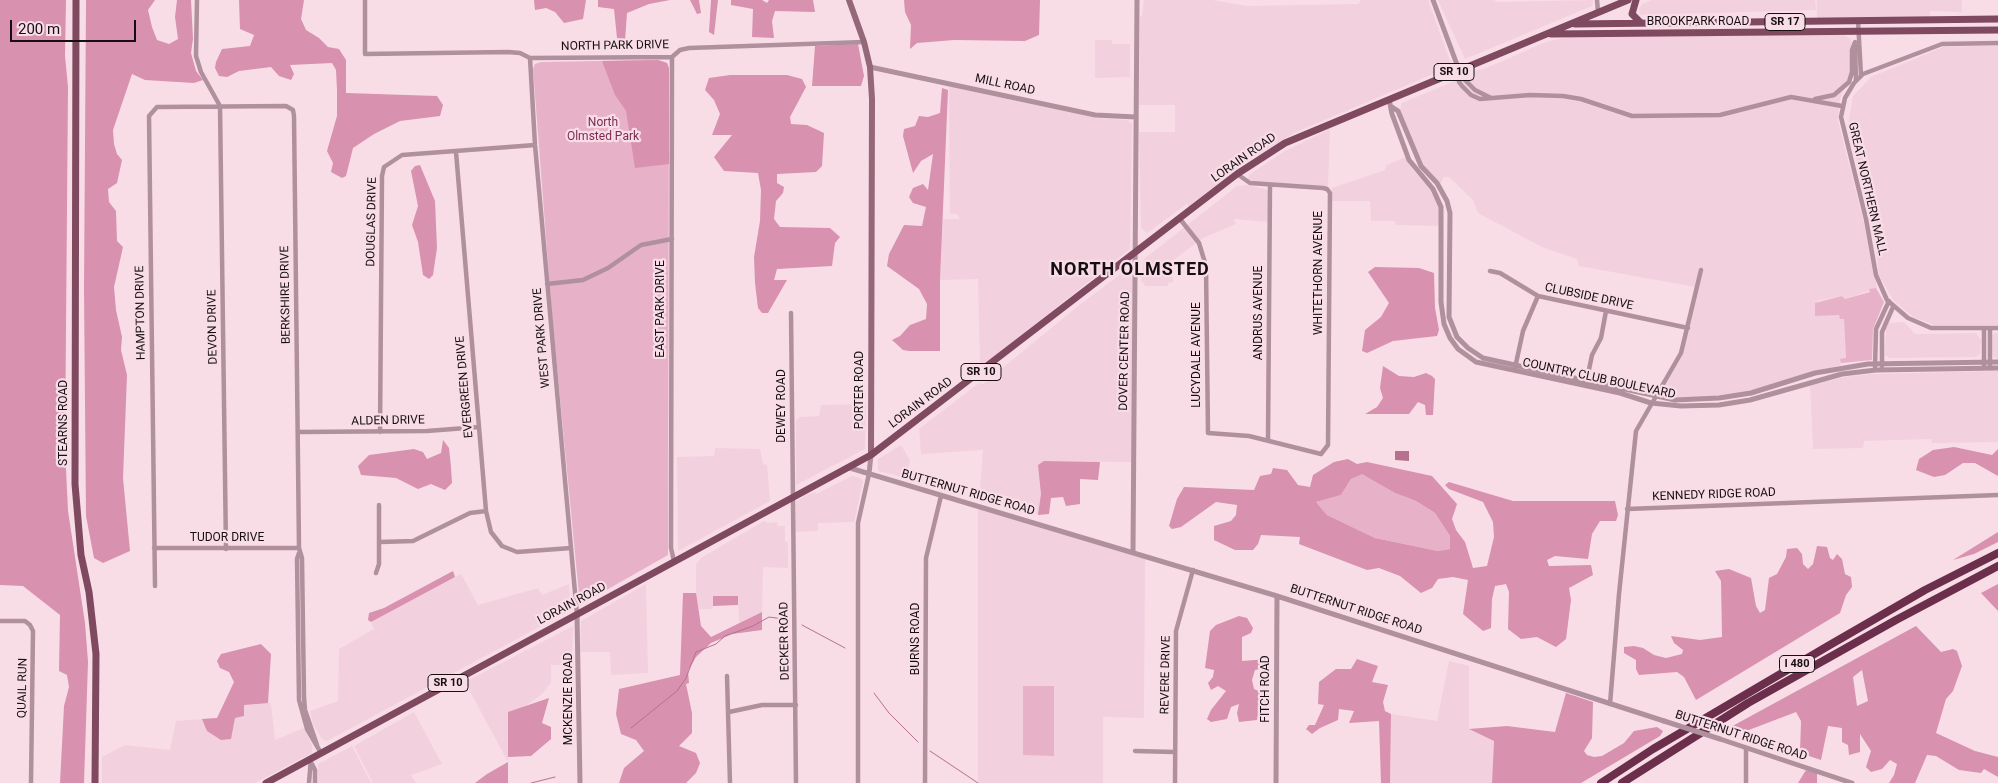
<!DOCTYPE html>
<html>
<head>
<meta charset="utf-8">
<style>
  body { margin:0 }
  #map { position:relative; width:1998px; height:783px; overflow:hidden; background:#f8dde7; font-family:Roboto,sans-serif }
  canvas { display:block }
  .scale { position:absolute; left:10px; top:20px; width:126px; height:22px; box-sizing:border-box; border:2px solid #170e12; border-top:0; padding-left:6px; font-size:15px; line-height:18px; white-space:nowrap; color:#170e12; -webkit-text-stroke:4px #f8dde7; paint-order:stroke }
</style>
</head>
<body>
<div id="map">
<canvas width="1998" height="783"></canvas>
<div class="scale">200 m</div>
</div>
<script>
const ctx = document.querySelector('canvas').getContext('2d');
ctx.lineJoin = 'round';
function fill(path, color) { ctx.fillStyle = color; ctx.fill(path, 'evenodd'); }
const toPath = rows => new Path2D(rows.map(r => 'M' + r).join(''));
function trace(path, color, width, dash) { ctx.strokeStyle = color; ctx.lineWidth = width; ctx.lineCap = dash ? 'butt' : 'round'; ctx.setLineDash(dash || []); ctx.stroke(path); }
function label(font, color, halo, rows, align = 'center') {
  ctx.font = font + ' Roboto,sans-serif'; ctx.lineWidth = 4.5; ctx.setLineDash([]); ctx.textBaseline = 'middle'; ctx.strokeStyle = halo; ctx.fillStyle = color; for (const [text, x, y, turn = 0] of rows) {
    ctx.save(); ctx.translate(x, y); ctx.rotate((+turn || 0) * Math.PI / 180); ctx.textAlign = isNaN(turn) ? turn : align; if (halo) ctx.strokeText(text, 0, 0); ctx.fillText(text, 0, 0); ctx.restore();
  }
}
fill(toPath([
  [1144,0,1212,0,1247,6,1358,4,1361,0,1428,0,1452,66,1294,133,1243,164,1188,207,1187,204,1147,233,1141,228,1139,132,1175,132,1175,105,1139,105,1140,17,1142,16],
  [1438,0,1493,0,1498,2,1593,0,1593,3,1592,6,1465,59],
  [1652,0,1815,0,1816,10,1640,15,1639,9,1642,4],
  [1817,0,1962,0,1962,12,1930,11,1930,17,1817,18],
  [1779,34,1844,35,1851,39,1851,71,1840,99,1838,121,1863,219,1877,288,1845,299,1842,296,1816,301,1844,319,1846,359,1841,359,1841,365,1747,392,1707,397,1669,397,1664,391,1655,391,1674,364,1682,345,1695,287,1579,266,1577,259,1542,247,1478,213,1473,200,1449,177,1443,177,1441,184,1422,163,1400,109,1402,103,1469,75,1472,71,1484,69,1546,42,1571,36],
  [1095,40,1112,40,1112,44,1130,44,1130,77,1095,78],
  [1998,45,1998,325,1934,325,1913,317,1893,300,1879,275,1872,220,1848,125,1853,96,1871,77,1943,47],
  [949,86,1095,118,1127,120,1132,124,1130,249,980,368,978,279,940,280,943,219,960,219,957,214,950,214],
  [1330,129,1328,186,1254,182,1248,179,1249,175,1285,151],
  [1406,157,1412,169,1432,190,1439,206,1441,226,1395,225,1395,221,1371,221,1370,201,1332,201,1332,188,1385,170,1386,165],
  [1248,185,1268,190,1269,222,1234,219,1236,224,1203,238,1171,262,1173,282,1168,283,1168,286,1145,286,1144,283,1141,282,1144,259,1237,186],
  [1124,272,1131,276,1132,279,1132,462,1044,461,1041,515,979,500,983,450,921,454,919,429,979,383,983,384,1083,302],
  [1904,322,1915,334,1976,333,1981,340,1980,353,1976,357,1889,358,1885,355,1886,328,1889,323],
  [1998,332,1998,360,1993,356,1992,341,1993,334],
  [1998,371,1998,442,1932,443,1931,439,1864,441,1863,448,1813,449,1810,386,1844,377,1872,374],
  [866,404,865,449,796,485,796,421,800,417,819,416,821,405],
  [901,445,910,460,907,478,878,471,878,459],
  [715,448,760,449,763,464,767,465,770,501,678,551,677,457,714,456],
  [852,476,860,478,863,481,854,522,818,523,818,531,795,532,796,502,806,495,815,492,816,494],
  [978,508,1145,559,1144,718,1103,717,1103,783,978,783],
  [764,521,767,523,777,522,778,526,785,526,785,541,788,543,788,568,763,567,762,612,739,623,738,596,713,596,713,609,700,609,696,606,696,564,701,558],
  [461,574,478,605,538,588,542,595,569,584,571,610,327,741,322,739,313,724,310,711,338,701,339,649,374,629,371,622],
  [646,584,648,673,611,675,610,652,580,652,581,621],
  [573,626,572,660,562,665,551,665,551,683,542,694,520,710,508,713,508,762,465,682],
  [1449,661,1469,666,1469,729,1494,741,1492,783,1390,783,1391,714,1437,721],
  [254,703,271,703,275,740,304,728,312,745,312,753,255,783,102,783,102,757,125,745,170,750,176,721,244,716,244,705],
  [414,712,442,764,411,775,416,783,373,783,354,746],
  [352,746,371,783,318,783,318,764]
]), '#f3d0dd');
fill(toPath([
  [658,60,667,63,669,72,668,555,580,605,552,315,533,69,535,64,541,62],
  [1876,288,1884,302,1873,329,1872,360,1841,363,1840,359,1846,358,1844,319,1840,319,1839,315,1815,316,1815,303,1842,296,1845,299,1870,292,1869,289],
  [1362,473,1395,493,1416,501,1435,513,1450,536,1450,549,1438,551,1375,538,1327,515,1316,502,1341,495,1351,479],
  [1023,686,1054,686,1054,756,1023,755]
]), '#e7b2c7');
fill(toPath([
  [0,0,66,0,65,56,68,87,65,448,68,511,85,623,88,662,84,783,60,783,64,706,69,687,67,675,59,671,60,615,23,586,0,585],
  [86,0,155,0,148,10,152,27,157,40,169,44,178,39,175,17,177,0,191,0,193,39,191,53,196,71,203,80,194,83,145,80,132,74,113,130,114,144,117,154,122,160,117,183,108,189,109,202,116,211,117,241,123,247,114,287,116,310,122,337,121,350,127,375,123,478,130,551,103,563,94,558,86,516,84,289],
  [239,0,304,0,301,19,306,30,319,38,328,47,339,49,346,60,346,93,437,96,443,105,440,116,400,121,374,134,353,148,346,176,342,178,331,172,333,163,327,151,337,116,337,90,336,70,332,63,290,65,294,74,291,80,279,76,271,67,239,71,227,77,219,76,215,68,216,62,222,49,250,46,254,35,240,29],
  [534,0,586,0,583,19,564,23,555,12,546,8,535,10],
  [598,0,670,0,649,4,627,13,625,41,617,38,614,9,598,7],
  [690,0,699,0,701,13,697,14],
  [711,0,718,0,714,35,709,32],
  [731,0,762,0,767,3,769,0,813,0,815,12,775,11,772,21,774,38,752,37,753,9,731,5],
  [904,0,1040,0,1039,35,1025,41,954,40,917,43,910,49,911,25,905,12],
  [858,44,864,76,861,86,812,86,815,46],
  [658,60,667,63,669,68,669,164,635,168,626,111,615,95,602,61],
  [730,75,787,75,802,79,806,87,790,117,791,124,807,125,824,133,822,166,816,172,777,174,777,183,784,187,783,193,776,201,774,219,780,227,830,228,840,237,835,243,832,266,777,269,774,280,787,280,768,313,762,313,758,308,755,283,754,257,760,221,761,190,758,173,724,171,714,157,732,135,712,135,720,114,714,100,705,90,709,78],
  [942,88,948,90,940,280,940,351,909,351,903,350,892,340,900,336,910,325,926,319,927,304,919,289,887,266,889,254,904,225,922,226,926,207,913,203,909,197,913,188,923,184,928,190,933,154,921,161,913,173,903,136,904,129,915,126,919,116,928,117,940,113],
  [420,165,435,201,437,248,433,275,429,279,423,275,418,242,412,225,418,206,411,171,415,166],
  [1375,267,1419,268,1434,273,1435,308,1439,330,1437,336,1393,341,1367,353,1362,351,1365,330,1381,317,1389,303,1368,272],
  [1383,366,1399,376,1414,377,1426,373,1432,376,1435,379,1433,415,1426,415,1425,405,1418,402,1409,414,1365,414,1377,407,1383,398,1380,388],
  [443,440,449,448,451,467,452,483,445,490,431,484,418,489,396,478,361,475,358,466,369,455,414,449,423,452,427,459,441,453],
  [1954,447,1992,455,1998,449,1998,476,1975,463,1963,463,1945,475,1934,477,1916,470,1919,459,1933,450],
  [1348,459,1357,464,1367,462,1432,476,1457,504,1452,519,1456,530,1465,542,1473,568,1487,566,1494,537,1493,522,1483,502,1449,489,1445,485,1449,482,1513,501,1615,501,1618,515,1616,521,1600,521,1592,534,1588,559,1555,556,1547,560,1549,566,1591,565,1593,575,1569,588,1571,600,1566,639,1556,647,1537,637,1521,639,1508,629,1509,592,1506,584,1495,586,1492,599,1491,628,1483,631,1463,614,1468,580,1453,577,1438,579,1432,588,1421,593,1400,576,1379,568,1367,570,1299,544,1300,537,1261,535,1258,544,1253,550,1235,550,1214,540,1214,526,1231,521,1236,515,1237,505,1216,502,1181,527,1172,529,1169,526,1177,499,1184,487,1254,490,1260,476,1271,474,1273,468,1287,470,1298,485,1310,487,1313,475,1334,462],
  [1362,474,1395,493,1416,501,1435,513,1450,536,1450,549,1438,551,1375,538,1327,515,1316,502,1341,495,1351,479],
  [1044,461,1100,462,1098,480,1080,479,1080,504,1066,506,1063,497,1051,498,1049,514,1038,515,1041,494,1038,465],
  [1998,532,1998,542,1974,554,1953,560],
  [1817,546,1827,547,1830,558,1833,560,1837,554,1842,559,1845,574,1851,577,1852,587,1846,595,1840,613,1696,700,1684,677,1677,672,1639,675,1636,669,1636,660,1624,653,1624,647,1634,646,1643,648,1654,655,1666,658,1682,654,1683,650,1674,643,1671,636,1700,640,1722,637,1721,581,1715,571,1729,569,1751,578,1756,606,1760,613,1765,610,1769,578,1777,574,1786,557,1787,549,1797,548,1802,554,1803,564,1808,569,1813,564],
  [453,571,455,577,371,622,368,620,369,613,384,608],
  [1998,584,1998,611,1981,593],
  [683,593,696,593,701,626,711,637,762,612,762,630,732,634,711,643,696,657,688,671,689,683,686,684,692,713,692,733,679,746,696,753,700,763,696,773,686,783,619,783,624,768,644,751,636,740,621,734,616,714,619,689,680,675],
  [713,596,738,596,738,605,713,606],
  [1239,616,1247,618,1253,628,1251,633,1242,637,1242,661,1267,659,1271,664,1270,667,1255,670,1252,680,1254,689,1271,696,1268,703,1260,703,1257,720,1239,722,1237,713,1239,704,1231,707,1227,719,1211,722,1207,719,1211,710,1226,691,1218,686,1211,690,1208,683,1213,677,1214,670,1205,668,1210,631,1216,625],
  [1916,626,1941,652,1953,649,1957,651,1962,666,1953,691,1946,699,1936,733,1975,751,1998,757,1998,777,1984,769,1981,773,1959,770,1936,756,1927,755,1915,783,1889,783,1894,775,1897,764,1890,760,1882,769,1871,772,1866,767,1871,751,1860,734,1860,752,1849,755,1848,745,1842,742,1842,728,1828,726,1821,760,1800,753,1801,721,1796,712,1741,733,1732,734,1727,729],
  [1862,670,1868,701,1857,706,1853,677],
  [261,644,271,654,268,703,244,705,244,716,235,718,231,739,221,740,207,731,202,719,217,718,234,682,229,672,220,668,217,661,221,654],
  [1357,659,1378,666,1372,682,1388,685,1383,702,1385,711,1391,714,1390,783,1381,783,1379,721,1349,723,1354,711,1339,709,1338,720,1320,728,1312,734,1306,729,1309,725,1315,725,1324,705,1318,704,1319,682,1336,669,1351,669],
  [1566,693,1593,702,1592,738,1584,751,1587,755,1594,757,1602,756,1624,743,1634,731,1657,727,1663,731,1660,736,1581,783,1492,783,1494,741,1469,729,1507,726,1555,732],
  [549,698,542,723,551,727,551,739,531,756,508,757,508,712],
  [508,762,508,783,475,783,487,774],
  [1806,770,1817,773,1817,783,1798,783]
]), '#d891ae');
fill(toPath([
  [1395,451,1409,451,1409,461,1395,460]
]), '#b5718d');
trace(toPath([
  [802,625,845,648],
  [874,693,889,713,918,742],
  [631,728,677,691,686,678,696,652,716,644,725,636,753,626,769,617,783,619],
  [930,751,978,783],
  [531,783,555,777]
]), '#b5718d', 1);
trace(toPath([
  [197,0,196,56,201,72,220,106,226,549],
  [365,0,365,54,508,52,520,53,530,58,672,57,680,50,689,48,864,42],
  [1597,0,1598,12],
  [1858,21,1861,75],
  [1998,43,1942,44,1863,74,1854,83,1845,98,1841,117,1866,219,1876,275,1887,300,1908,318,1931,328,1998,328],
  [1855,45,1856,81],
  [672,57,671,548,674,561],
  [530,58,535,145,577,615],
  [1459,70,1461,76,1459,82,1462,86,1471,95,1480,99,1530,95,1563,96,1581,99,1632,116,1720,115,1791,97,1842,106],
  [1461,76,1475,90,1491,98],
  [1815,99,1834,95,1849,82,1852,72,1852,50,1855,42],
  [456,152,486,511,491,532,502,546,517,552,571,548],
  [1180,219,1199,243,1206,266,1208,433,1249,436,1321,454,1328,445,1330,193,1327,189,1323,188,1250,183,1237,174],
  [1490,271,1500,273,1538,296,1688,328],
  [547,284,583,280,608,268,641,245,672,239],
  [791,313,796,783],
  [1990,328,1990,368],
  [1984,329,1984,365],
  [1882,366,1882,332,1893,307],
  [1875,367,1876,329,1889,301],
  [1515,368,1523,331,1538,296],
  [1586,384,1592,355,1601,338,1606,311],
  [298,432,427,431,479,427],
  [380,432,382,176,384,167,402,155,535,145],
  [1268,440,1270,186],
  [1627,509,1998,495],
  [380,542,413,541,470,513,486,511],
  [154,548,299,548],
  [299,553,297,559,299,700,307,729,321,753],
  [376,573,379,564,379,505],
  [155,586,149,116,157,107,286,106,293,110,294,116,299,548,302,558,304,697,305,710,317,745],
  [0,621,25,621,30,625,33,631,31,783],
  [727,676,730,783],
  [1610,704,1619,594,1636,431,1681,353,1701,270],
  [729,712,762,705,796,705],
  [1746,748,1746,783],
  [1135,751,1174,752],
  [312,764,315,770,315,783],
  [309,783,311,758],
  [858,783,858,523,869,474],
  [925,783,926,558,941,496],
  [1175,783,1176,631,1193,570]
]), '#b0909c', 4.5);
trace(toPath([
  [1433,0,1459,70],
  [870,67,1095,115,1136,117],
  [1389,99,1392,114,1409,160,1433,189,1441,207,1441,302,1444,324,1450,338,1458,349,1476,362,1620,393,1651,403,1681,406,1719,405,1750,400,1842,374,1876,370,1998,368],
  [1392,107,1398,111,1421,166,1437,183,1447,201,1450,213,1449,317,1457,337,1468,348,1483,358,1675,400,1719,398,1751,393,1815,373,1868,364,1998,362],
  [850,468,1277,596,1664,721],
  [869,474,871,455],
  [1133,553,1137,0],
  [577,615,580,783],
  [1720,739,1852,783],
  [1276,783,1277,596]
]), '#b0909c', 5);
trace(toPath([
  [849,0,864,42,870,67,872,99,871,455]
]), '#946779', 6);
trace(toPath([
  [76,0,75,484,81,555,89,592,96,654,95,783],
  [1636,0,1632,14,1641,23],
  [1575,24,1998,19],
  [1551,34,1998,30],
  [266,783,871,455,1237,174,1285,143,1628,0]
]), '#7f4960', 7);
trace(toPath([
  [1601,783,1653,749,1828,646,1925,590,1998,553],
  [1622,783,1748,703,1896,620,1998,566]
]), '#6c2f4b', 8);
trace(toPath([
  [1664,721,1720,739]
]), '#b0909c', 5);
for (const [x, y, w] of [
  [1785,22,40],
  [1454,72,40],
  [981,372,40],
  [1797,664,35],
  [448,683,40]
]) { const box = new Path2D(); box.roundRect(x - w / 2, y - 8.5, w, 17, 4); ctx.fillStyle = '#f8dde7'; ctx.fill(box); trace(box, '#170e12', 1); }
label('bold 11px', '#170e12', null, [
  ["SR 17",1785,22],
  ["SR 10",1454,72],
  ["SR 10",981,372],
  ["I 480",1797,664],
  ["SR 10",448,683]
]);
label('12px', '#170e12', '#f8dde7', [
  ["BROOKPARK ROAD",1698,22],
  ["NORTH PARK DRIVE",615,46,-1],
  ["MILL ROAD",1005,85,12],
  ["LORAIN ROAD",1244,158,-35],
  ["GREAT NORTHERN MALL",1867,189,77],
  ["DOUGLAS DRIVE",372,222,-89],
  ["WHITETHORN AVENUE",1319,273,-90],
  ["BERKSHIRE DRIVE",286,295,-91],
  ["CLUBSIDE DRIVE",1589,297,12],
  ["EAST PARK DRIVE",661,309,-90],
  ["HAMPTON DRIVE",141,313,-91],
  ["ANDRUS AVENUE",1259,313,-90],
  ["DEVON DRIVE",213,327,-91],
  ["WEST PARK DRIVE",542,338,-95],
  ["DOVER CENTER ROAD",1125,351,-89],
  ["LUCYDALE AVENUE",1197,355,-90],
  ["COUNTRY CLUB BOULEVARD",1599,379,12],
  ["EVERGREEN DRIVE",465,387,-95],
  ["PORTER ROAD",860,390,-90],
  ["LORAIN ROAD",921,403,-37],
  ["DEWEY ROAD",782,406,-90],
  ["ALDEN DRIVE",388,421,-1],
  ["STEARNS ROAD",64,423,-90],
  ["BUTTERNUT RIDGE ROAD",968,493,16],
  ["KENNEDY RIDGE ROAD",1714,495,-2],
  ["TUDOR DRIVE",227,538],
  ["LORAIN ROAD",572,604,-28],
  ["BUTTERNUT RIDGE ROAD",1356,610,18],
  ["BURNS ROAD",916,639,-90],
  ["DECKER ROAD",785,641,-91],
  ["REVERE DRIVE",1166,675,-89],
  ["QUAIL RUN",23,688,-89],
  ["FITCH ROAD",1266,689,-90],
  ["MCKENZIE ROAD",569,699,-90],
  ["BUTTERNUT RIDGE ROAD",1741,736,18]
]);
label('12px', '#7e2b53', '#f8dde7', [
  ["North",603,123],
  ["Olmsted Park",603,137]
]);
ctx.letterSpacing = '1px';
label('bold 18px', '#170e12', '#f8dde7', [
  ["NORTH OLMSTED",1130,270]
]);
ctx.letterSpacing = '0px';
</script>
</body>
</html>
